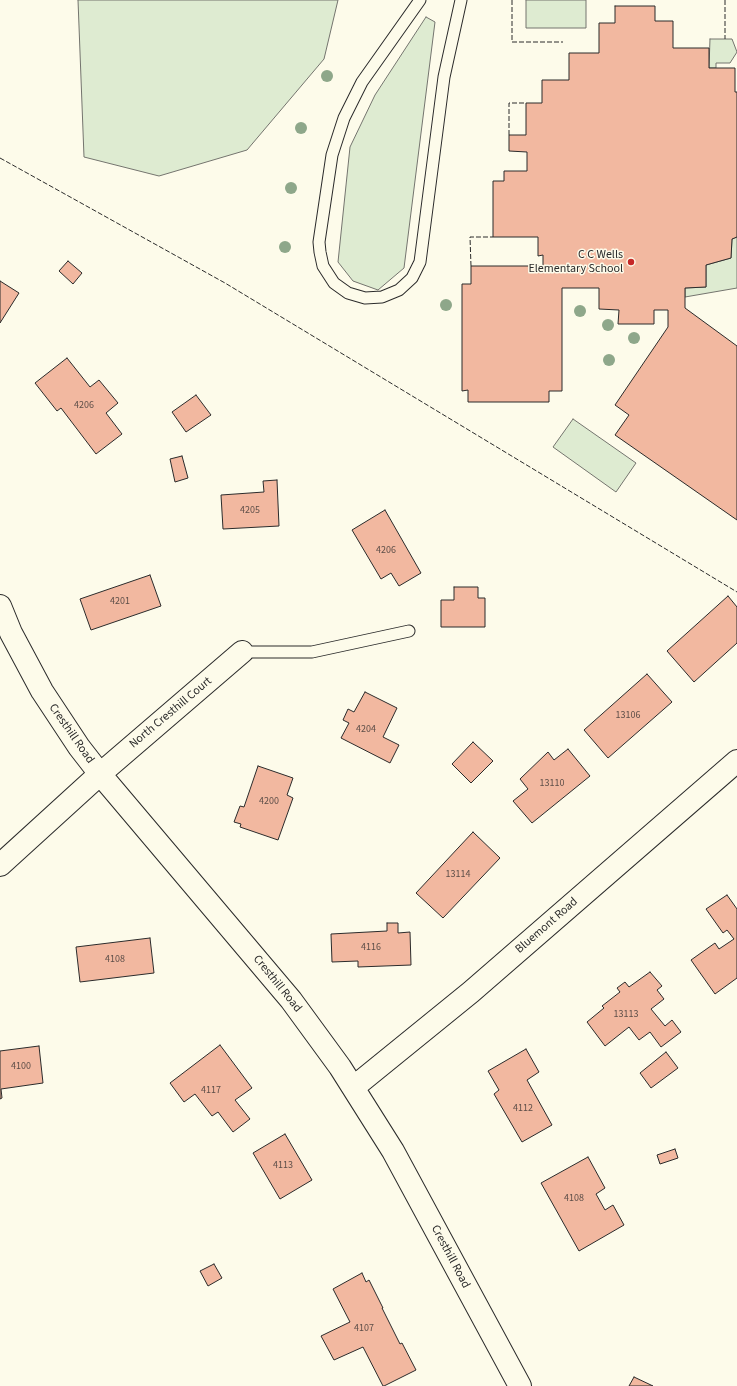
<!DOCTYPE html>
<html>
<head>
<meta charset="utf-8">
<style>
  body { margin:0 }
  canvas { display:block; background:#fdfbea }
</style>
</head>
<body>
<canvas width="737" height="1386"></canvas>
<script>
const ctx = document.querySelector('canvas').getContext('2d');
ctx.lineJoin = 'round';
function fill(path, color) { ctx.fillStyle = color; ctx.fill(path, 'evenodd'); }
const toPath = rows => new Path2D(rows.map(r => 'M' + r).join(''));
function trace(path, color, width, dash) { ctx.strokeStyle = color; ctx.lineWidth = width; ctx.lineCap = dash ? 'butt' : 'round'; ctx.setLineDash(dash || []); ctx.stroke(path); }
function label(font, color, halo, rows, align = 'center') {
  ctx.font = font + ' "Source Sans 3",sans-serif'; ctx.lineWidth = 3; ctx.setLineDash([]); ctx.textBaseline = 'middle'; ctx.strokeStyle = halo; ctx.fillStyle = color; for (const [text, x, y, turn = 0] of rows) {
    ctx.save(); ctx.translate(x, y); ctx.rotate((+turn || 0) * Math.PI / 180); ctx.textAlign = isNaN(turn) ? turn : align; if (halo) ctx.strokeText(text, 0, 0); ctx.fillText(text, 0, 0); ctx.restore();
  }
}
const green = toPath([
  [78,0,338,0,324,59,247,150,159,176,84,157,78,0],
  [526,0,586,0,586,28,526,28,526,0],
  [426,17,435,22,404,268,378,290,353,281,338,262,350,147,375,95,426,17],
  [710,39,732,39,737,52,730,63,716,63,716,68,709,68,710,39],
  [737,237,737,288,685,297,685,288,706,287,706,265,731,258,732,239,737,237],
  [573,419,636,463,616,492,553,447,573,419]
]);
fill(green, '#deebd1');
trace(green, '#74746e', 1);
const building = toPath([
  [615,6,655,6,655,21,673,21,673,48,709,48,709,68,735,68,735,92,737,92,737,237,732,239,731,258,706,265,706,287,685,288,685,308,737,346,737,520,615,435,629,415,615,405,668,327,668,310,654,310,654,324,618,324,619,310,599,309,599,288,562,288,562,391,549,391,549,402,468,402,468,390,462,391,462,284,471,284,471,266,543,266,543,255,538,256,538,237,493,237,493,181,504,181,504,171,527,171,527,152,509,151,509,135,526,135,526,103,542,103,542,80,569,80,569,53,599,53,599,23,615,23,615,6],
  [68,261,82,273,73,284,59,271,68,261],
  [0,281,19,293,0,323,0,281],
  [67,358,90,387,99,380,118,403,106,413,122,434,96,454,61,408,57,411,35,383,67,358],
  [196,395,211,415,186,432,172,412,196,395],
  [182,456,188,478,175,482,170,459,182,456],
  [277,480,279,526,223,529,221,495,264,492,263,481,277,480],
  [385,510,421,573,399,586,391,573,381,579,352,530,385,510],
  [150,575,161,606,91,630,80,599,150,575],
  [454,587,478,587,478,598,485,598,485,627,441,627,441,600,454,600,454,587],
  [728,596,737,607,737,643,694,682,667,651,728,596],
  [647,674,672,702,608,758,584,730,647,674],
  [365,692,397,708,383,737,399,745,390,763,341,738,349,723,343,720,348,709,354,712,365,692],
  [473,742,493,761,471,783,452,764,473,742],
  [568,749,590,776,532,823,513,801,528,789,520,779,548,752,554,760,568,749],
  [258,766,293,778,287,795,293,798,278,840,240,827,241,824,234,822,240,806,244,807,258,766],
  [473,832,500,858,443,918,416,893,473,832],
  [727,895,737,909,737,978,715,994,691,960,715,943,719,949,734,939,727,930,723,933,706,909,727,895],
  [387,923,398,923,398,933,410,932,411,965,358,967,358,961,332,962,331,934,387,931,387,923],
  [150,938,154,973,80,982,76,947,150,938],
  [650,972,662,986,657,990,664,999,651,1009,665,1026,672,1020,681,1032,661,1047,650,1032,639,1040,629,1027,605,1046,587,1022,604,1008,602,1006,620,992,617,988,625,982,629,987,650,972],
  [220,1045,252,1088,235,1100,250,1119,233,1132,218,1112,212,1116,195,1094,184,1102,170,1083,220,1045],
  [39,1046,43,1083,1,1089,2,1098,0,1099,0,1051,39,1046],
  [526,1049,539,1072,527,1080,552,1125,522,1142,494,1094,499,1090,488,1071,526,1049],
  [666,1052,678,1068,651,1088,640,1073,666,1052],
  [285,1134,312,1180,280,1199,253,1153,285,1134],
  [675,1149,678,1158,660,1164,657,1155,675,1149],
  [588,1157,605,1188,596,1194,605,1210,613,1205,624,1225,579,1251,541,1183,588,1157],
  [214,1264,222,1278,208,1286,200,1271,214,1264],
  [362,1273,366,1282,369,1280,383,1308,382,1308,400,1344,402,1343,416,1370,384,1386,383,1386,363,1347,334,1360,321,1336,350,1322,333,1289,362,1273],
  [634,1377,653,1386,629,1386,634,1377]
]);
fill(building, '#f2b8a0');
trace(building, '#2b2b2b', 1);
const lane = toPath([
  [420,0,362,82,344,118,332,155,319,242,320,252,323,266,334,283,348,293,365,298,382,297,399,290,412,278,420,262,444,77,461,0],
  [242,652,312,652,409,631]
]);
const street = toPath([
  [0,606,11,633,42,691,79,747,100,774,291,1000,340,1067,393,1151,520,1386],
  [0,865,100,774,242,652],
  [354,1087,471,992,737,761]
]);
trace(lane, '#2b2b2b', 13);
trace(street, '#2b2b2b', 24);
trace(lane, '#fdfbea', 11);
trace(street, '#fdfbea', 22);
trace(toPath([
  [512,0,512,42,563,42],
  [725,0,725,39],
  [509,135,509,103,526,103],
  [0,158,225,283,737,592],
  [471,266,470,237,493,237]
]), '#2b2b2b', 1, [5, 2]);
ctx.fillStyle = '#8ea78a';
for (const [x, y] of [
  [327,76],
  [301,128],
  [291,188],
  [285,247],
  [446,305],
  [580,311],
  [608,325],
  [634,338],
  [609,360]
]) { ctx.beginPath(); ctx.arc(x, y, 6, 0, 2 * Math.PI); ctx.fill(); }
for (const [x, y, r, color] of [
  [631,262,4,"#c62828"]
]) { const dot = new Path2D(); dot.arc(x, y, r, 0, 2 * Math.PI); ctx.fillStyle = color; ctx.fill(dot); trace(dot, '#fdfbea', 1.5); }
label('10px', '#5d4e48', null, [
  ["4206",84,406],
  ["4205",250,511],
  ["4206",386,551],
  ["4201",120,602],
  ["13106",628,716],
  ["4204",366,730],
  ["13110",552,784],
  ["4200",269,802],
  ["13114",458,875],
  ["4116",371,948],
  ["4108",115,960],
  ["13113",626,1015],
  ["4100",21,1067],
  ["4117",211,1091],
  ["4112",523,1109],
  ["4113",283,1166],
  ["4108",574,1199],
  ["4107",364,1329]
]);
label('12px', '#2b2b2b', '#fdfbea', [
  ["C C Wells",623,255],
  ["Elementary School",623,269]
], 'right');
label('12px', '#2b2b2b', '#fdfbea', [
  ["North Cresthill Court",171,713,-40],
  ["Cresthill Road",71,734,55],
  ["Bluemont Road",547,926,-41],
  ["Cresthill Road",277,984,51],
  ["Cresthill Road",450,1257,62]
]);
</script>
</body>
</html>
